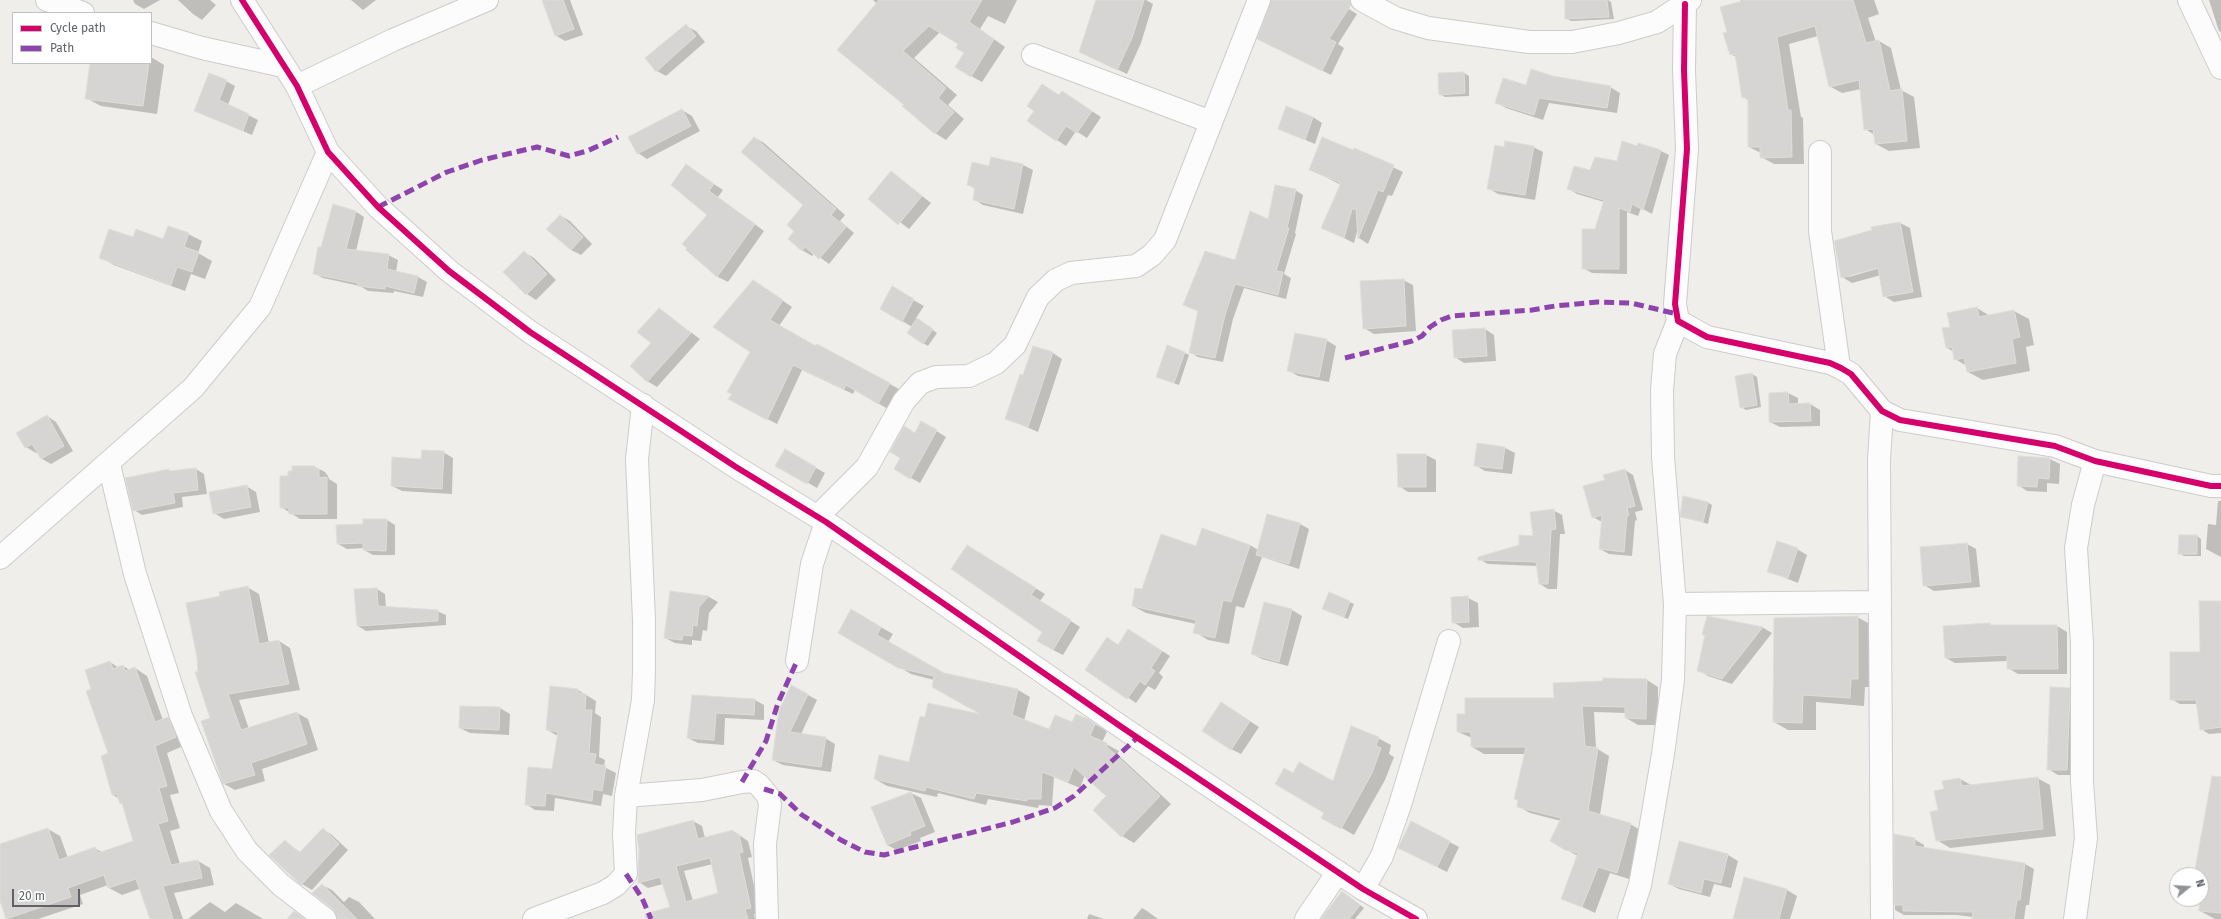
<!DOCTYPE html>
<html>
<head>
<meta charset="utf-8">
<style>
  body { margin:0 }
  #map { position:relative; width:2221px; height:919px; overflow:hidden; background:#efeeea; font-family:"Fira Sans",sans-serif }
  canvas { display:block }
  .legend { position:absolute; left:12px; top:12px; width:140px; height:52px; box-sizing:border-box; background:#fff; border:1px solid #bfc1c3; margin:0; padding:5px 7px; list-style:none; font-size:12px; color:#5f6368 }
  .legend li { display:flex; align-items:center; gap:8px; height:20px }
  .legend b { width:20px; border:1px solid #bfc1c3 }
  .north { position:absolute; left:2169px; top:867px; width:40px; height:40px; box-sizing:border-box; background:#fff; border:1px solid #bfc1c3; border-radius:50%; rotate:72deg; font-size:11px; font-weight:700; line-height:16px; text-align:center; color:#5f6368 }
  .north::after { content:''; display:block; margin:auto; width:14px; height:18px; background:#919496; clip-path:polygon(50% 0,100% 100%,50% 72%,0 100%) }
  .scale { position:absolute; left:12px; top:889px; width:68px; height:18px; box-sizing:border-box; border:2px solid #5f6368; border-top:0; padding-left:5px; font-size:12px; line-height:14px; white-space:nowrap; color:#5f6368; -webkit-text-stroke:3px #fff; paint-order:stroke }
</style>
</head>
<body>
<div id="map">
<canvas width="2221" height="919"></canvas>
<ul class="legend">
<li><b style="height:5px;background:#d6006c"></b>Cycle path</li>
<li><b style="height:5px;background:#8e44ad"></b>Path</li>
</ul>
<div class="north">N</div>
<div class="scale">20 m</div>
</div>
<script>
const ctx = document.querySelector('canvas').getContext('2d');
ctx.lineJoin = 'round';
function fill(path, color) { ctx.fillStyle = color; ctx.fill(path, 'evenodd'); }
const toPath = rows => new Path2D(rows.map(r => 'M' + r).join(''));
function trace(path, color, width, dash) { ctx.strokeStyle = color; ctx.lineWidth = width; ctx.lineCap = dash ? 'butt' : 'round'; ctx.setLineDash(dash || []); ctx.stroke(path); }
fill(toPath([
  [133,0,160,0,144,9,135,4],
  [178,0,210,0,216,5,202,20,193,14],
  [351,0,376,0,363,10],
  [543,0,570,0,583,35,565,41,555,35],
  [873,0,1017,0,1005,24,988,16,980,29,1005,47,982,82,971,76,966,52,959,44,940,32,914,58,957,95,948,105,964,119,946,140,935,133,905,105,877,4],
  [1097,0,1146,0,1153,4,1141,43,1127,74,1090,56],
  [1272,0,1343,0,1341,4,1357,14,1338,44,1344,48,1331,75,1267,43],
  [1566,0,1608,0,1611,2,1614,19,1571,21,1566,18],
  [1741,0,1874,0,1879,14,1868,18,1876,42,1879,41,1891,48,1901,90,1914,97,1920,148,1889,151,1876,144,1875,135,1865,129,1861,89,1842,93,1829,86,1818,36,1789,44,1801,117,1803,118,1804,164,1774,164,1761,157,1761,153,1749,147,1749,100,1743,97,1737,58,1731,54,1729,32],
  [2209,0,2221,0,2221,32,2219,31],
  [686,26,696,31,705,42,666,76,657,71],
  [151,57,164,65,157,114,101,106,86,98,91,63,151,63],
  [1464,73,1469,76,1469,96,1445,97,1440,94],
  [1553,77,1610,87,1620,93,1617,113,1549,103,1543,120,1506,108,1497,103,1527,86],
  [226,81,235,86,228,105,258,120,252,135,196,111],
  [1062,92,1101,117,1087,138,1076,131,1066,146,1028,121],
  [682,110,692,116,700,131,647,159,638,153],
  [1313,117,1322,123,1315,144,1279,129],
  [755,138,764,143,845,215,840,221,854,233,829,264,814,253,812,256,802,250,796,231,805,205],
  [1533,147,1543,152,1535,200,1498,194,1488,188,1505,148],
  [1637,147,1661,151,1669,155,1652,214,1641,208,1638,216,1627,212,1627,274,1592,273,1583,268,1604,202,1577,194,1569,189,1591,171,1618,162],
  [1355,149,1403,172,1392,196,1388,195,1368,244,1359,238,1358,228,1354,243,1323,228,1341,185,1310,169],
  [992,158,1023,165,1033,170,1023,214,983,205,974,199,976,189,968,185,989,167],
  [686,166,723,190,718,197,764,231,728,282,718,277,687,250,708,215],
  [892,172,931,203,909,229,870,199],
  [1295,190,1303,195,1295,233,1296,234,1284,274,1291,278,1286,299,1244,288,1233,319,1223,362,1198,357,1190,352,1199,312,1184,304,1235,261],
  [355,211,364,217,356,251,388,255,398,260,396,272,418,277,427,282,423,297,394,291,394,293,368,291,360,286,323,278,314,273],
  [561,216,570,221,592,244,581,255,571,250],
  [1900,223,1910,228,1922,297,1894,302,1884,296,1881,275,1852,283,1842,277,1873,231,1872,228],
  [1883,265,1883,267,1849,277,1849,275],
  [188,234,202,241,198,253,212,261,205,279,191,274,185,291,114,265,101,258],
  [524,252,534,258,556,280,536,300,527,294,505,272],
  [1403,280,1413,285,1416,331,1374,334,1364,328],
  [763,287,792,307,779,326,816,348,818,345,899,389,888,409,855,390,853,394,802,370,777,424,739,404,733,394,752,352],
  [892,288,924,306,916,318,937,333,928,346,923,343,912,327,881,308],
  [1977,308,1990,316,2014,311,2029,319,2034,345,2026,347,2030,371,1983,380,1968,372,1967,366,1955,359,1954,352,1947,348,1944,329,1951,328],
  [659,309,700,339,657,387,647,381],
  [1485,329,1494,335,1496,361,1464,363,1455,357],
  [1326,340,1336,346,1329,382,1298,376,1288,370],
  [1053,353,1062,359,1038,432,1006,418,1023,376],
  [1185,353,1189,355,1179,385,1162,379],
  [1752,374,1757,377,1761,407,1746,410,1741,407],
  [1788,393,1798,398,1798,404,1810,404,1820,410,1820,426,1780,427,1770,422,1770,394],
  [47,416,56,422,73,451,51,464,42,459,38,452,36,453,26,447],
  [922,422,946,437,920,483,895,469],
  [1478,445,1505,448,1515,453,1512,474,1485,471,1475,465],
  [785,450,825,473,817,488,777,465],
  [443,452,453,458,452,494,402,491,392,486,422,460],
  [1426,455,1436,460,1436,492,1408,492,1399,486],
  [2050,459,2060,464,2059,484,2047,483,2047,492,2027,491,2018,485],
  [293,467,315,467,325,472,328,476,329,479,337,484,337,519,300,519,281,507],
  [196,469,204,474,207,494,182,497,183,507,142,515,134,510,169,470,172,472],
  [1625,470,1633,475,1643,510,1635,512,1637,520,1635,521,1632,556,1609,554,1600,549,1602,522,1593,517,1606,481],
  [246,486,256,492,260,512,224,519,214,513],
  [2218,501,2221,501,2221,557,2206,549,2208,524,2216,525],
  [1707,502,1712,505,1708,524,1682,516],
  [1553,510,1562,515,1565,534,1560,534,1557,589,1548,589,1540,584,1537,566,1488,564,1479,559,1520,545,1534,537],
  [387,520,395,525,395,555,373,555,364,550,364,548,347,549,338,544,364,525],
  [1300,524,1309,529,1299,569,1262,557,1244,608,1236,606,1229,644,1208,640,1195,632,1196,624,1146,613,1133,606,1143,591,1197,547,1250,545,1258,550],
  [2197,536,2201,539,2201,556,2184,556,2179,553],
  [1967,544,1976,549,1980,587,1934,591,1924,585],
  [1797,549,1807,555,1798,583,1768,571],
  [977,552,1045,594,1040,601,1080,627,1063,655,1053,650,1044,632],
  [247,587,259,594,269,643,279,641,290,648,300,690,239,700,249,729,297,713,308,719,318,750,262,769,265,781,235,790,224,784,202,722,212,719,199,673,222,597],
  [377,589,385,594,386,607,437,611,446,615,446,625,366,631,358,626,355,590],
  [671,592,709,597,718,602,709,613,707,631,703,630,701,641,692,640,692,645,675,643,665,638],
  [1329,593,1354,604,1348,619,1327,611],
  [1468,598,1478,603,1479,627,1463,628,1453,622],
  [2221,602,2221,733,2209,734,2201,729,2198,704,2180,704,2171,699,2202,653],
  [1265,603,1292,610,1302,616,1288,666,1262,659,1252,654],
  [852,611,893,634,888,642,943,674,1018,690,1030,697,1024,721,1049,730,1089,721,1102,728,1107,732,1102,742,1119,751,1117,754,1171,804,1134,843,1122,836,1107,795,1085,775,1080,788,1054,777,1052,806,1039,805,1038,808,988,799,986,805,938,793,937,797,887,786,875,779,910,763,984,716,934,680,911,674,839,632],
  [1857,617,1872,625,1872,687,1865,687,1864,706,1816,702,1816,730,1788,730,1774,722],
  [1990,624,1993,626,2057,626,2067,632,2067,674,2018,674,2008,668,2008,661,1955,663,1946,658,1944,627],
  [1762,627,1772,633,1732,684,1708,676,1698,670,1706,636,1703,635],
  [1137,635,1170,656,1159,673,1163,677,1155,690,1148,686,1136,703,1086,669,1107,638,1119,645],
  [110,662,119,668,123,666,130,670,135,668,147,676,163,720,168,718,180,725,188,744,167,753,179,793,170,795,180,828,170,831,180,864,198,861,210,868,214,885,174,893,183,919,151,919,142,891,139,889,122,895,109,888,108,885,80,895,83,904,38,919,8,919,0,898,0,845,48,829,60,836,68,858,95,848,103,853,134,841,124,805,120,799,113,795,109,753,93,690],
  [1647,680,1658,687,1658,725,1638,725,1626,718,1626,713,1594,712,1596,748,1609,756,1600,815,1630,824,1642,831,1629,879,1610,873,1595,913,1563,898,1578,856,1563,848,1561,821,1530,813,1518,806,1519,801,1515,799,1526,754,1484,754,1472,747,1472,738,1458,732,1466,715],
  [2069,689,2079,695,2077,775,2058,775,2048,769],
  [578,690,596,701,595,713,601,717,599,757,605,760,604,767,616,773,612,796,603,794,601,806,555,798,554,811,535,810,526,804,552,770,558,736,547,730],
  [808,695,817,700,801,734,825,738,835,744,831,772,783,765,773,760],
  [692,696,755,700,764,705,764,720,725,718,724,745,698,743,688,738],
  [500,708,510,714,509,735,470,733,460,728],
  [1231,709,1259,727,1241,754,1231,749],
  [1378,738,1391,745,1389,754,1394,757,1385,780,1354,835,1323,817,1325,812,1293,774,1333,783],
  [2037,778,2050,785,2056,836,1950,848,1937,840,1939,811,1945,789,1960,779,1971,785],
  [911,793,921,798,935,832,920,838,921,841,897,850,887,845,873,808],
  [2221,807,2221,919,2215,919,2200,911,2201,875,2195,875],
  [693,821,702,826,705,838,733,831,748,841,752,857,748,858,760,913,754,914,755,919,662,919,674,915,663,884,648,888,639,882],
  [713,864,719,893,693,901,684,871],
  [1411,822,1459,847,1447,872,1409,853],
  [323,829,332,835,348,850,312,890,302,884,271,855,285,841,301,853],
  [1895,835,1914,839,1924,845,1924,849,2025,864,2034,869,2029,905,2026,905,2024,919,1973,919,1973,917,1957,915,1904,915,1895,910],
  [1680,842,1728,855,1738,861,1731,888,1714,884,1710,897,1679,889,1669,884],
  [1745,879,1787,890,1797,896,1790,919,1738,919],
  [322,885,332,890,344,902,349,897,359,902,375,919,338,919],
  [1347,895,1364,908,1355,919,1322,919],
  [210,902,225,912,236,903,263,919,188,919],
  [1142,908,1147,911,1158,919,1133,919],
  [1089,914,1104,919,1087,919]
]), '#0003');
const building = toPath([
  [542,0,563,0,574,29,555,36,542,0],
  [879,0,982,0,969,22,994,39,971,77,955,67,964,53,956,48,958,44,929,26,903,51,946,88,938,98,954,112,935,134,902,106,904,105,837,50,879,0],
  [1096,0,1144,0,1132,38,1117,70,1079,52,1096,0],
  [1271,0,1350,0,1351,5,1329,39,1336,42,1322,71,1257,39,1271,0],
  [1565,0,1607,0,1609,17,1565,19,1565,0],
  [1746,0,1853,0,1866,43,1879,40,1890,91,1902,89,1907,141,1875,144,1873,129,1864,130,1859,80,1829,87,1815,26,1777,37,1788,110,1791,110,1792,157,1760,158,1760,147,1748,147,1748,97,1742,98,1735,54,1730,55,1723,33,1727,32,1720,7,1746,0],
  [686,24,696,36,656,72,645,58,686,24],
  [90,63,149,63,143,106,85,99,90,63],
  [1531,69,1553,76,1611,86,1607,108,1539,98,1534,115,1495,103,1503,78,1526,85,1531,69],
  [1464,72,1465,93,1439,95,1438,73,1464,72],
  [209,73,227,80,219,100,249,114,243,131,194,111,209,73],
  [1042,84,1059,95,1062,91,1092,111,1077,133,1066,126,1056,141,1027,121,1034,111,1027,106,1042,84],
  [1286,106,1313,117,1305,140,1278,129,1286,106],
  [682,109,691,126,637,154,628,137,682,109],
  [754,137,836,209,831,215,846,227,819,259,805,247,802,251,788,239,794,231,787,225,803,205,741,152,754,137],
  [1322,137,1353,150,1354,148,1394,165,1383,192,1378,190,1358,239,1356,209,1352,209,1344,238,1321,228,1340,185,1339,182,1309,170,1322,137],
  [1505,141,1534,146,1525,195,1487,189,1495,145,1504,147,1505,141],
  [1622,141,1637,146,1638,143,1661,150,1643,210,1632,204,1630,212,1619,208,1619,269,1582,269,1582,229,1595,229,1604,200,1567,189,1574,166,1590,170,1595,157,1617,161,1622,141],
  [991,157,1023,164,1014,209,973,200,975,187,967,185,972,162,989,166,991,157],
  [686,164,714,184,709,191,755,224,717,277,686,250,687,248,682,244,707,215,671,185,686,164],
  [891,171,922,196,898,225,868,199,891,171],
  [1275,185,1296,189,1287,228,1289,228,1276,271,1283,272,1278,295,1235,284,1225,315,1215,358,1189,353,1198,311,1183,305,1205,251,1235,260,1250,211,1268,219,1275,185],
  [333,204,356,211,346,249,389,254,387,269,418,276,414,293,385,286,385,289,357,286,358,283,313,274,318,247,321,247,333,204],
  [560,215,583,237,571,250,546,229,560,215],
  [1900,222,1913,292,1883,297,1878,268,1841,278,1834,241,1872,230,1871,227,1900,222],
  [168,226,189,233,184,247,199,252,192,272,177,267,171,285,99,258,109,229,133,237,136,229,163,239,168,226],
  [524,251,547,274,526,295,503,272,524,251],
  [1404,279,1406,326,1363,329,1360,281,1404,279],
  [753,280,783,300,770,320,816,346,817,344,890,383,878,404,846,385,844,389,793,365,767,420,728,399,732,394,727,392,750,352,713,327,753,280],
  [892,286,914,299,902,322,880,309,892,286],
  [1977,307,1979,317,2014,310,2020,337,2012,339,2016,363,1967,372,1964,358,1954,360,1952,347,1946,348,1942,328,1950,327,1947,313,1977,307],
  [659,308,691,333,647,382,630,366,651,343,637,332,659,308],
  [917,318,933,329,923,344,907,333,917,318],
  [1485,328,1487,356,1454,358,1452,330,1485,328],
  [1295,333,1327,339,1319,377,1287,371,1295,333],
  [1167,345,1185,352,1174,383,1156,377,1167,345],
  [1033,346,1053,352,1028,427,1005,419,1020,374,1023,375,1033,346],
  [1752,373,1757,405,1740,408,1735,376,1752,373],
  [1788,392,1789,404,1810,403,1811,421,1769,422,1769,393,1788,392],
  [47,415,64,446,41,459,32,444,25,448,16,433,47,415],
  [921,421,937,430,910,479,894,469,900,458,890,452,904,426,915,433,921,421],
  [1477,443,1505,447,1502,469,1474,466,1477,443],
  [785,449,816,467,807,484,775,466,785,449],
  [422,450,444,451,442,489,391,486,392,457,421,459,422,450],
  [1397,454,1426,454,1426,487,1398,487,1397,454],
  [2018,456,2050,458,2049,479,2038,478,2037,487,2017,486,2018,456],
  [292,466,315,466,315,469,319,469,319,478,327,477,327,514,289,514,289,508,280,508,280,476,288,476,288,471,292,471,292,466],
  [196,468,198,490,173,493,175,503,133,511,125,478,169,469,169,471,196,468],
  [1625,469,1635,506,1627,508,1629,515,1627,516,1624,552,1599,549,1602,515,1592,518,1583,486,1605,480,1603,475,1625,469],
  [247,485,251,507,213,514,209,492,247,485],
  [1683,496,1708,502,1703,522,1680,517,1683,496],
  [1554,509,1556,529,1551,530,1548,584,1539,584,1536,562,1478,560,1478,557,1519,545,1519,535,1533,536,1530,512,1554,509],
  [1267,514,1300,523,1289,564,1256,555,1267,514],
  [363,519,387,519,386,551,363,550,363,543,337,544,336,525,363,524,363,519],
  [1202,528,1250,545,1231,602,1223,600,1215,638,1193,633,1196,620,1132,606,1135,588,1142,589,1161,534,1196,546,1202,528],
  [2179,535,2197,535,2197,554,2178,554,2179,535],
  [1777,541,1798,548,1788,578,1767,572,1777,541],
  [1967,543,1971,582,1923,586,1920,547,1967,543],
  [967,545,1036,588,1031,595,1071,620,1053,650,1037,641,1042,632,951,569,967,545],
  [248,586,259,644,279,640,289,684,228,694,241,730,297,712,307,744,251,763,255,775,223,784,201,721,210,718,195,672,198,672,197,657,186,603,220,596,219,592,248,586],
  [377,588,378,606,438,610,438,621,357,626,354,589,377,588],
  [670,591,709,596,699,607,697,626,693,625,692,636,683,635,682,640,664,638,670,591],
  [1329,592,1350,601,1344,617,1322,609,1329,592],
  [1468,596,1469,622,1452,623,1451,597,1468,596],
  [2199,601,2221,601,2221,727,2200,730,2196,700,2170,700,2170,652,2200,652,2199,601],
  [1264,602,1292,609,1279,662,1251,654,1264,602],
  [851,609,881,627,877,635,944,673,1018,689,1012,715,1049,729,1055,715,1072,722,1076,714,1090,720,1095,724,1090,736,1107,743,1106,746,1160,796,1121,837,1093,810,1106,796,1074,767,1068,782,1042,772,1041,799,1027,799,1027,801,976,793,974,799,926,787,925,791,874,779,879,755,909,762,920,716,925,717,928,703,980,714,932,687,934,676,898,668,838,633,851,609],
  [1707,616,1763,627,1722,679,1697,671,1705,635,1702,635,1707,616],
  [1858,616,1858,679,1851,679,1850,698,1803,695,1802,723,1773,722,1774,618,1858,616],
  [1990,623,1990,625,2057,625,2058,669,2007,669,2007,655,1945,658,1943,626,1990,623],
  [1128,629,1162,651,1151,668,1155,671,1145,685,1140,681,1127,699,1085,670,1107,637,1118,645,1128,629],
  [110,661,113,669,123,665,125,671,135,667,155,722,168,717,176,737,155,746,167,786,159,788,168,821,158,824,171,865,198,860,202,878,163,886,173,919,150,919,136,879,108,888,104,875,68,888,71,897,6,919,0,901,0,844,48,828,59,860,95,847,98,853,133,841,122,803,120,804,117,794,112,795,101,756,108,753,86,691,91,689,85,670,110,661],
  [1603,678,1647,679,1646,719,1625,718,1625,707,1582,706,1585,746,1598,748,1588,811,1631,823,1617,873,1598,867,1582,907,1561,899,1578,853,1565,850,1550,841,1561,818,1517,807,1518,800,1514,799,1526,747,1471,747,1471,732,1457,732,1457,714,1465,714,1465,698,1554,698,1553,683,1603,681,1603,678],
  [791,685,808,694,790,732,826,737,821,767,772,760,779,711,791,685],
  [550,686,578,689,578,693,586,694,585,710,592,710,589,753,596,754,594,764,606,766,602,791,593,789,592,801,546,793,545,806,525,805,528,767,552,769,558,732,546,730,550,686],
  [2050,687,2070,688,2067,770,2047,770,2050,687],
  [692,695,755,699,754,715,716,713,714,740,687,738,692,695],
  [1221,702,1250,721,1231,750,1202,731,1221,702],
  [460,706,500,707,499,730,459,728,460,706],
  [1351,726,1379,737,1376,746,1381,748,1372,773,1341,829,1321,818,1324,813,1275,784,1284,768,1293,773,1299,762,1333,781,1351,726],
  [2212,776,2221,777,2221,913,2199,911,2201,875,2194,875,2212,776],
  [2038,777,2043,829,1936,841,1930,812,1938,810,1934,791,1944,789,1942,781,1960,778,1962,786,2038,777],
  [911,792,925,826,910,832,911,835,887,845,871,807,911,792],
  [693,820,698,839,733,830,735,835,739,834,743,852,739,853,751,908,745,909,748,919,646,919,645,914,670,907,660,877,638,883,639,849,637,835,693,820],
  [710,858,718,893,686,902,676,866,710,858],
  [1411,821,1450,841,1437,867,1398,848,1411,821],
  [323,828,339,844,301,885,269,855,285,840,299,853,323,828],
  [1894,834,1915,838,1915,846,2025,863,2020,900,2017,900,2014,919,1972,919,1973,912,1903,911,1903,905,1894,905,1894,834],
  [1679,841,1728,854,1721,883,1704,879,1701,893,1668,884,1679,841],
  [1744,877,1787,889,1779,919,1733,919,1744,877],
  [322,884,357,919,337,919,333,909,312,893,322,884],
  [1342,891,1360,905,1349,919,1321,919,1342,891],
  [294,911,305,919,287,919,294,911]
]);
fill(building, '#d6d5d3');
trace(building, '#deddd9', 1);
const minor = toPath([
  [47,0,83,13],
  [1362,0,1395,18,1428,28,1529,42,1572,42,1619,33,1657,22,1690,0],
  [2189,0,2221,68],
  [1685,4,1684,70,1687,149,1675,304,1678,321,1707,337,1830,363,1841,368,1851,374,1882,411,1900,420,2055,446,2095,461,2211,486,2221,486],
  [151,33,202,48,283,66],
  [1033,55,1211,122],
  [297,86,393,40,487,0],
  [1820,152,1820,231,1839,367],
  [109,464,135,574,181,716,221,811,247,851,281,885,325,919],
  [818,516,867,467,904,401,920,383,936,377,969,376,996,363,1015,345,1038,297,1056,280,1071,273,1136,266,1152,255,1165,240,1259,0],
  [1675,604,1879,602],
  [797,661,812,564,826,522],
  [626,796,702,790,742,782,753,781,759,785,768,796,770,805,765,844,767,919],
  [1363,889,1382,856,1400,805,1449,641],
  [534,919,603,893,616,885,626,874,624,834,626,796,643,700,644,670,644,620,637,459,643,405],
  [1306,919,1338,872],
  [1629,919,1640,885,1649,836,1663,754,1673,680,1675,604,1663,457,1662,390,1665,354,1678,321],
  [1882,919,1879,460,1882,411],
  [2075,919,2086,838,2082,782,2082,643,2076,548,2083,505,2095,461]
]);
const tertiary = toPath([
  [242,0,297,86,328,152,378,207,449,271,530,332,736,467,826,522,1123,728,1363,889,1416,919],
  [0,558,193,388,260,307,328,152]
]);
trace(minor, '#cbcccc', 24);
trace(tertiary, '#cbcccc', 24);
trace(minor, '#fdfcfc', 22);
trace(tertiary, '#fdfcfc', 22);
trace(toPath([
  [378,207,447,172,482,160,537,147,569,156,587,151,618,137],
  [1345,358,1412,341,1422,336,1430,327,1441,320,1452,316,1532,310,1555,306,1598,302,1631,303,1677,314],
  [742,782,766,741,778,703,797,661],
  [764,789,780,794,802,815,841,840,865,852,884,855,1013,822,1055,808,1074,796,1137,738],
  [626,874,642,898,651,919]
]), '#8e44ad', 5, [10, 5]);
trace(toPath([
  [242,0,297,86,328,152,378,207,449,271,530,332,736,467,826,522,1123,728,1363,889,1416,919],
  [1685,4,1684,70,1687,149,1675,304,1678,321,1707,337,1830,363,1841,368,1851,374,1882,411,1900,420,2055,446,2095,461,2211,486,2221,486]
]), '#d6006c', 6);
</script>
</body>
</html>
